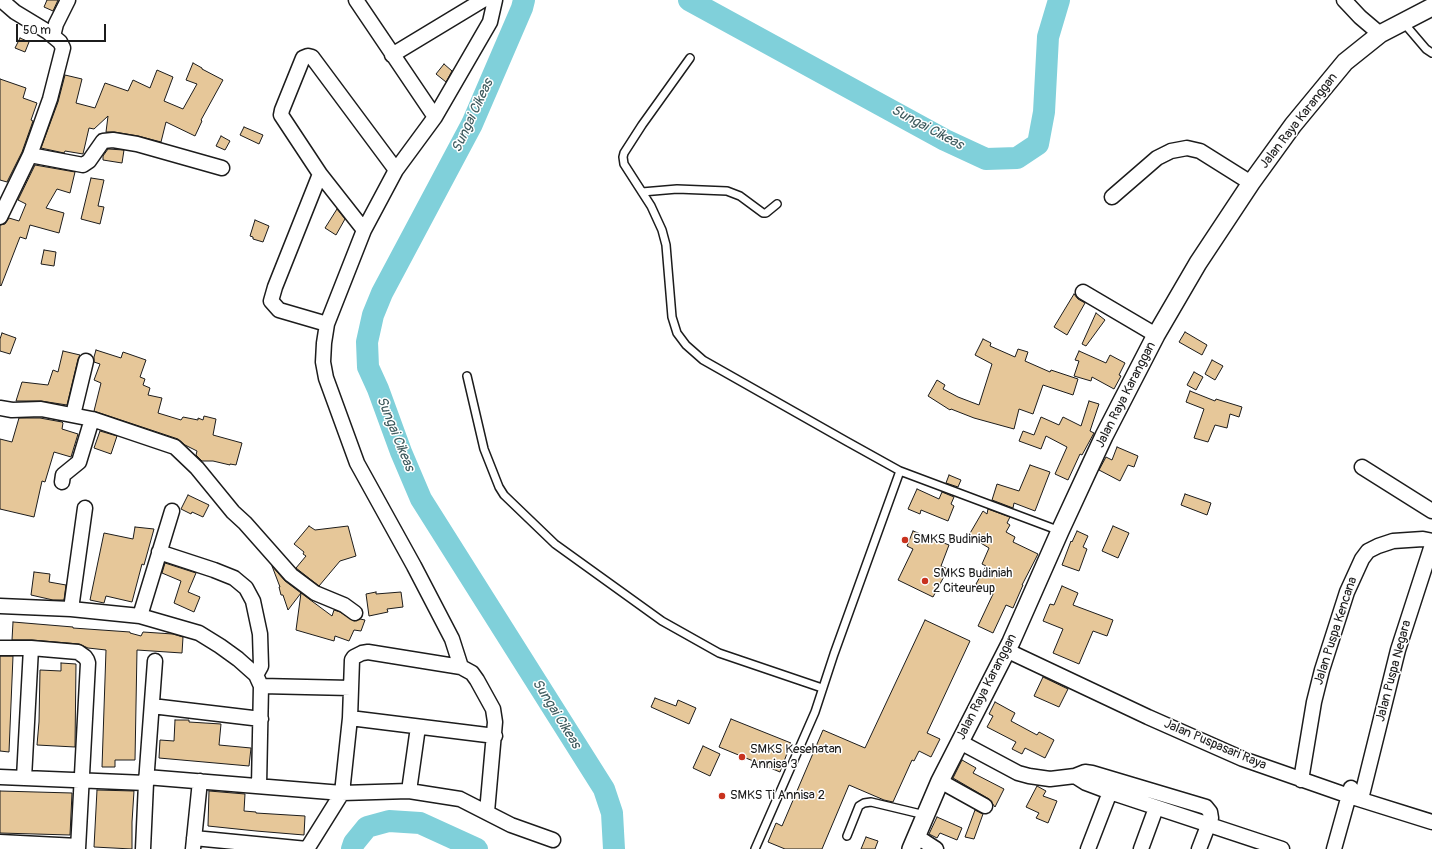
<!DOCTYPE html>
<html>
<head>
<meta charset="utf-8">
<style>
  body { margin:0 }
  #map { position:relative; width:1432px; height:849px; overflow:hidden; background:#fff; font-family:Pangolin,sans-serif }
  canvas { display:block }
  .scale { position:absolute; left:16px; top:24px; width:90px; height:18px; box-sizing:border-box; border:2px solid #1c1c1c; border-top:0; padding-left:5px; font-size:12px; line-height:14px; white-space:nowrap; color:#1c1c1c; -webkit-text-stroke:3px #fff; paint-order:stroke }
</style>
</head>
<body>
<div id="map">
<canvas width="1432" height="849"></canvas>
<div class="scale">50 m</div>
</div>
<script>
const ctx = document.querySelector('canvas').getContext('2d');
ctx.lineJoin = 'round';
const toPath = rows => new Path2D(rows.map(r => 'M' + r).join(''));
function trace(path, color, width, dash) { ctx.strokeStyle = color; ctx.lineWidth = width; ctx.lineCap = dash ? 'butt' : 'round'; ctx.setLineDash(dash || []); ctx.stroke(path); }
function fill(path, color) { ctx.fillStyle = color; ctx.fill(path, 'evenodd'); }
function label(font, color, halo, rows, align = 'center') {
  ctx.font = font + ' Pangolin,sans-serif'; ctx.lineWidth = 3; ctx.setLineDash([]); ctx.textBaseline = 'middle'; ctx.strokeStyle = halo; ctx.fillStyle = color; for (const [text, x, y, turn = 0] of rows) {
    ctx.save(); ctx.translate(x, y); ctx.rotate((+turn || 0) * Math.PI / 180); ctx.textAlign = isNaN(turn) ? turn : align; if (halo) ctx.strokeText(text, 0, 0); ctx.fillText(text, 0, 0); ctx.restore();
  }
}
trace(toPath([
  [524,0,522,8,472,124,382,293,373,315,367,342,368,367,378,389,401,452,421,499,604,789,612,813,614,849],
  [689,0,945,140,986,159,1017,158,1038,144,1044,112,1048,37,1059,0],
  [352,849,354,843,367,827,389,821,420,823,477,849]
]), '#80d0da', 22);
const building = toPath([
  [47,0,58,0,53,11,44,7,47,0],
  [20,38,29,42,25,52,15,48,20,38],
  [193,63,202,68,202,69,223,80,201,120,202,121,195,136,166,122,161,142,138,136,114,132,106,132,108,116,94,129,89,128,83,154,65,151,64,153,41,148,58,102,65,75,82,79,76,103,95,108,105,83,128,91,133,80,150,88,157,70,173,77,164,101,183,109,197,84,186,80,193,63],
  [444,64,452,71,446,82,436,74,444,64],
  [0,79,26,88,23,98,37,103,31,120,33,121,22,152,7,182,0,180,0,79],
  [244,127,263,135,259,144,240,135,244,127],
  [221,136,230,141,225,150,216,146,221,136],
  [108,149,124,150,122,163,103,160,103,156,108,149],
  [35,165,75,172,70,193,57,189,46,208,64,213,59,233,30,225,26,239,20,237,1,286,0,285,0,225,5,224,9,218,19,221,26,204,18,200,35,165],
  [91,178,104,180,98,206,104,207,100,224,81,219,91,178],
  [337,209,345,219,336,235,325,228,337,209],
  [255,220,269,226,263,242,253,239,253,237,250,236,255,220],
  [44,250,56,252,54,266,41,264,44,250],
  [1074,294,1078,299,1085,303,1067,335,1054,327,1074,294],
  [1096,313,1105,320,1086,346,1082,344,1096,313],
  [1185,332,1207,345,1202,355,1179,342,1185,332],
  [2,333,16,338,10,354,0,351,0,339,2,333],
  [983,339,991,343,990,346,1015,357,1018,349,1028,352,1025,361,1050,372,1051,370,1078,379,1073,395,1043,385,1033,414,1019,409,1014,429,974,418,951,409,950,410,928,396,937,380,945,385,943,389,958,397,979,405,992,364,975,355,983,339],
  [96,350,121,358,123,352,146,360,140,377,145,379,143,385,150,388,148,395,162,398,158,413,181,420,183,417,198,420,198,418,203,420,204,416,216,419,213,435,242,443,236,465,230,464,230,465,213,461,202,461,196,455,197,451,185,445,178,439,94,411,101,383,94,380,100,364,94,362,94,357,96,350],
  [63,351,80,355,78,359,67,405,41,401,16,401,22,382,48,385,53,370,58,372,63,351],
  [1079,351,1106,363,1110,355,1125,363,1119,375,1121,376,1114,389,1092,377,1091,381,1074,376,1079,361,1075,360,1079,351],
  [1212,360,1223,366,1215,380,1205,374,1212,360],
  [1194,372,1203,377,1196,390,1187,385,1194,372],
  [1190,391,1215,401,1216,399,1242,407,1239,417,1230,414,1227,428,1215,425,1208,442,1194,438,1204,409,1186,402,1190,391],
  [1089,401,1099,404,1090,431,1094,433,1082,455,1080,454,1068,480,1055,474,1067,447,1046,436,1041,449,1019,441,1023,431,1034,435,1041,417,1059,425,1063,417,1081,426,1089,401],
  [19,418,40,418,62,422,63,423,62,429,78,434,71,457,54,452,45,482,42,481,34,517,0,509,0,439,12,442,19,418],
  [100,431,117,436,111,454,94,448,100,431],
  [1117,447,1138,456,1134,467,1128,465,1120,481,1099,470,1106,457,1112,460,1117,447],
  [1030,465,1050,472,1035,511,1014,503,1013,508,992,500,997,484,1019,491,1030,465],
  [949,475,961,480,958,487,946,483,949,475],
  [917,489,939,499,942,492,954,497,951,504,954,506,948,521,921,510,920,514,908,509,917,489],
  [1185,494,1211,503,1207,515,1181,505,1185,494],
  [188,495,209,505,203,517,192,512,191,514,181,509,188,495],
  [988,509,1010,517,1007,523,1010,525,1006,532,1015,537,1013,542,1038,554,1022,585,1023,585,1013,608,1006,605,993,633,978,626,993,594,976,584,986,566,982,564,989,548,979,542,979,540,969,535,983,511,987,514,988,509],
  [309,526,315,530,348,526,356,556,340,561,319,586,296,568,306,556,303,554,304,552,294,544,309,526],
  [1113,526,1129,533,1118,558,1102,551,1113,526],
  [135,527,154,529,144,565,142,564,132,602,106,596,104,603,90,600,104,533,133,539,135,527],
  [913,531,949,545,941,566,948,569,933,597,898,580,913,549,907,546,913,531],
  [1077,531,1088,536,1083,547,1087,549,1079,571,1062,565,1071,541,1072,542,1077,531],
  [165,563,196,573,188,592,200,597,194,612,174,603,181,581,162,573,165,563],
  [272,566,285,581,301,593,288,610,283,595,281,595,279,587,280,587,272,566],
  [34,572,50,574,49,582,66,585,64,600,53,600,31,595,34,572],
  [1062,586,1078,593,1073,605,1113,620,1107,636,1093,631,1079,664,1053,653,1063,629,1043,621,1050,604,1054,605,1062,586],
  [376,592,376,594,401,592,403,607,387,609,388,612,369,616,366,594,376,592],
  [301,593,332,616,334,610,340,612,354,621,360,619,365,620,361,631,354,630,349,641,335,636,334,641,296,630,301,593],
  [925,620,970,641,927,733,940,739,931,757,919,751,914,761,912,760,893,802,884,800,849,785,822,849,785,849,768,842,776,823,782,826,823,730,865,748,925,620],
  [13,622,73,627,73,628,130,632,130,633,141,636,143,632,173,634,183,637,182,653,137,650,135,760,115,760,115,767,102,767,106,650,88,648,79,644,32,640,12,640,13,622],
  [0,656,13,656,9,752,0,751,0,656],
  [61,663,76,664,75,747,37,745,39,722,40,670,61,671,61,663],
  [1043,677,1068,689,1059,707,1034,696,1043,677],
  [655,698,676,706,678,700,696,708,689,724,651,707,655,698],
  [995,702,1015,713,1011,721,1037,735,1039,732,1054,740,1045,758,1025,748,1022,754,1012,749,1016,742,987,727,993,716,989,714,995,702],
  [731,719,791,743,780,772,719,747,731,719],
  [175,720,189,720,189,722,221,724,219,745,251,748,249,766,159,758,160,740,174,741,175,720],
  [703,746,720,754,710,776,693,768,703,746],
  [962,760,976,768,973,773,1004,789,995,807,989,799,953,778,962,760],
  [1037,786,1046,791,1043,796,1057,801,1048,823,1036,818,1039,813,1026,807,1037,786],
  [97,790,134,791,132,822,132,849,94,847,97,790],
  [0,791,72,793,70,835,0,833,0,791],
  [209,791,245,794,244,811,256,812,256,813,305,816,304,835,256,831,208,826,209,791],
  [975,810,983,814,974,839,965,837,975,810],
  [937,817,962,828,957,840,940,833,937,838,929,834,937,817],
  [866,837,878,841,875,849,861,849,866,837]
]);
fill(building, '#e6c799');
trace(building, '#1c1c1c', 1);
const service = toPath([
  [1403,22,1426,49,1432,53],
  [690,58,642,125,624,153,623,157,624,164,651,206,662,230,666,245,672,317,677,333,686,345,703,360,846,441,900,471,1060,531],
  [642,192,677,189,727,191,740,196,763,213,766,213,777,204],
  [467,376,484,449,499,487,504,495,555,544,662,621,719,653,822,688],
  [847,836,859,806,864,803,871,802,925,815],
  [755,849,815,712,834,654,900,471]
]);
const minor = toPath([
  [356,0,435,117],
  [1344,0,1360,17,1380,34],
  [53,36,56,24,68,0],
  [392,55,483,0],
  [30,155,83,165,89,161,103,141,113,140,137,144,222,168],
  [396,170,435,117,490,22,495,0],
  [320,174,281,115,282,110,303,58,308,56,312,57,396,170,364,230,327,324,324,343,323,362,326,378,357,463,414,566,452,639,461,667],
  [1112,197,1157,158,1171,151,1187,148,1200,151,1251,183],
  [0,217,30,155,50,99,63,48,60,42,48,32,15,12,1,0],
  [1083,292,1156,335],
  [327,324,279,310,271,301,275,287,320,174,364,230],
  [0,408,12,410,41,409,92,419,175,447,197,468,233,512,245,523,291,575,315,593,344,605,355,613],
  [73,415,86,361],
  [1362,467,1432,511],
  [62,482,63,475,79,462,92,419],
  [159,552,214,570,234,578,246,588,253,601,260,634,261,666,256,675],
  [0,606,71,609,140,616,199,633,220,646,238,659,256,675,261,686,259,786],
  [71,609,85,508],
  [140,616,172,511],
  [0,648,31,648,78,652,85,657,87,660,88,663,78,849],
  [1006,650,1148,717,1243,759,1349,796,1432,822],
  [261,686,351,688],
  [152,706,261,719],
  [350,718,495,736],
  [960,742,1018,773,1029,776,1050,779,1075,776,1085,772,1092,773,1206,807,1210,812,1211,818,1199,849],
  [1075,776,1086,783,1110,792,1282,849],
  [0,777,146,783],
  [146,777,342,793,409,791,460,799,511,825,553,840],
  [24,778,31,648],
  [1301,780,1314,702,1322,670,1347,592,1362,559,1368,551,1378,546,1393,541,1423,539,1432,541],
  [940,781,985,806],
  [409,791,418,727],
  [1361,799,1398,650,1432,545],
  [916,836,936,849],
  [194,838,307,849],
  [0,842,78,846],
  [143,849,146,783,155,661],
  [193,849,200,781],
  [307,849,342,793,350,718,352,660,354,657,362,653,368,652,461,667,472,673,477,680,493,709,495,722,487,812],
  [1088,849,1110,792],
  [1141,849,1156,808],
  [1334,849,1351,788]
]);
const tertiary = toPath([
  [911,849,940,781,1011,642,1060,531,1104,436,1156,335,1198,263,1251,183,1293,125,1345,62,1380,34,1432,7]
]);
trace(service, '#1c1c1c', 10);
trace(minor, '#1c1c1c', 17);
trace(tertiary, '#1c1c1c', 20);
trace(service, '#fff', 7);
trace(minor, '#fff', 14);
trace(tertiary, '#fff', 17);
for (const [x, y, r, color] of [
  [905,540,4,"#c8321e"],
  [925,581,4,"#c8321e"],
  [742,757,4,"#c8321e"],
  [722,796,4,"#c8321e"]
]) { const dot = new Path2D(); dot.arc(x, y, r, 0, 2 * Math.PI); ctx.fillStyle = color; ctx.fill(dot); trace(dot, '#fff', 1.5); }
label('13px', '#1c1c1c', '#fff', [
  ["Jalan Raya Karanggan",1299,121,-52],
  ["Jalan Raya Karanggan",1126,395,-63],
  ["Jalan Puspa Kencana",1336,631,-72],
  ["Jalan Puspa Negara",1394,671,-75],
  ["Jalan Raya Karanggan",987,687,-63],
  ["Jalan Puspasari Raya",1215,745,23]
]);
label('13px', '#1c1c1c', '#fff', [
  ["SMKS Budiniah",913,540],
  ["SMKS Budiniah",933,574],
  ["2 Citeureup",933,589],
  ["SMKS Kesehatan",750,750],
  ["Annisa 3",750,765],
  ["SMKS Ti Annisa 2",730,796]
], 'left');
label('italic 14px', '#3f5b5e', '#fff', [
  ["Sungai Cikeas",473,116,-65],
  ["Sungai Cikeas",927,128,28],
  ["Sungai Cikeas",395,434,68],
  ["Sungai Cikeas",556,714,58]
]);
</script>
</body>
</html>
